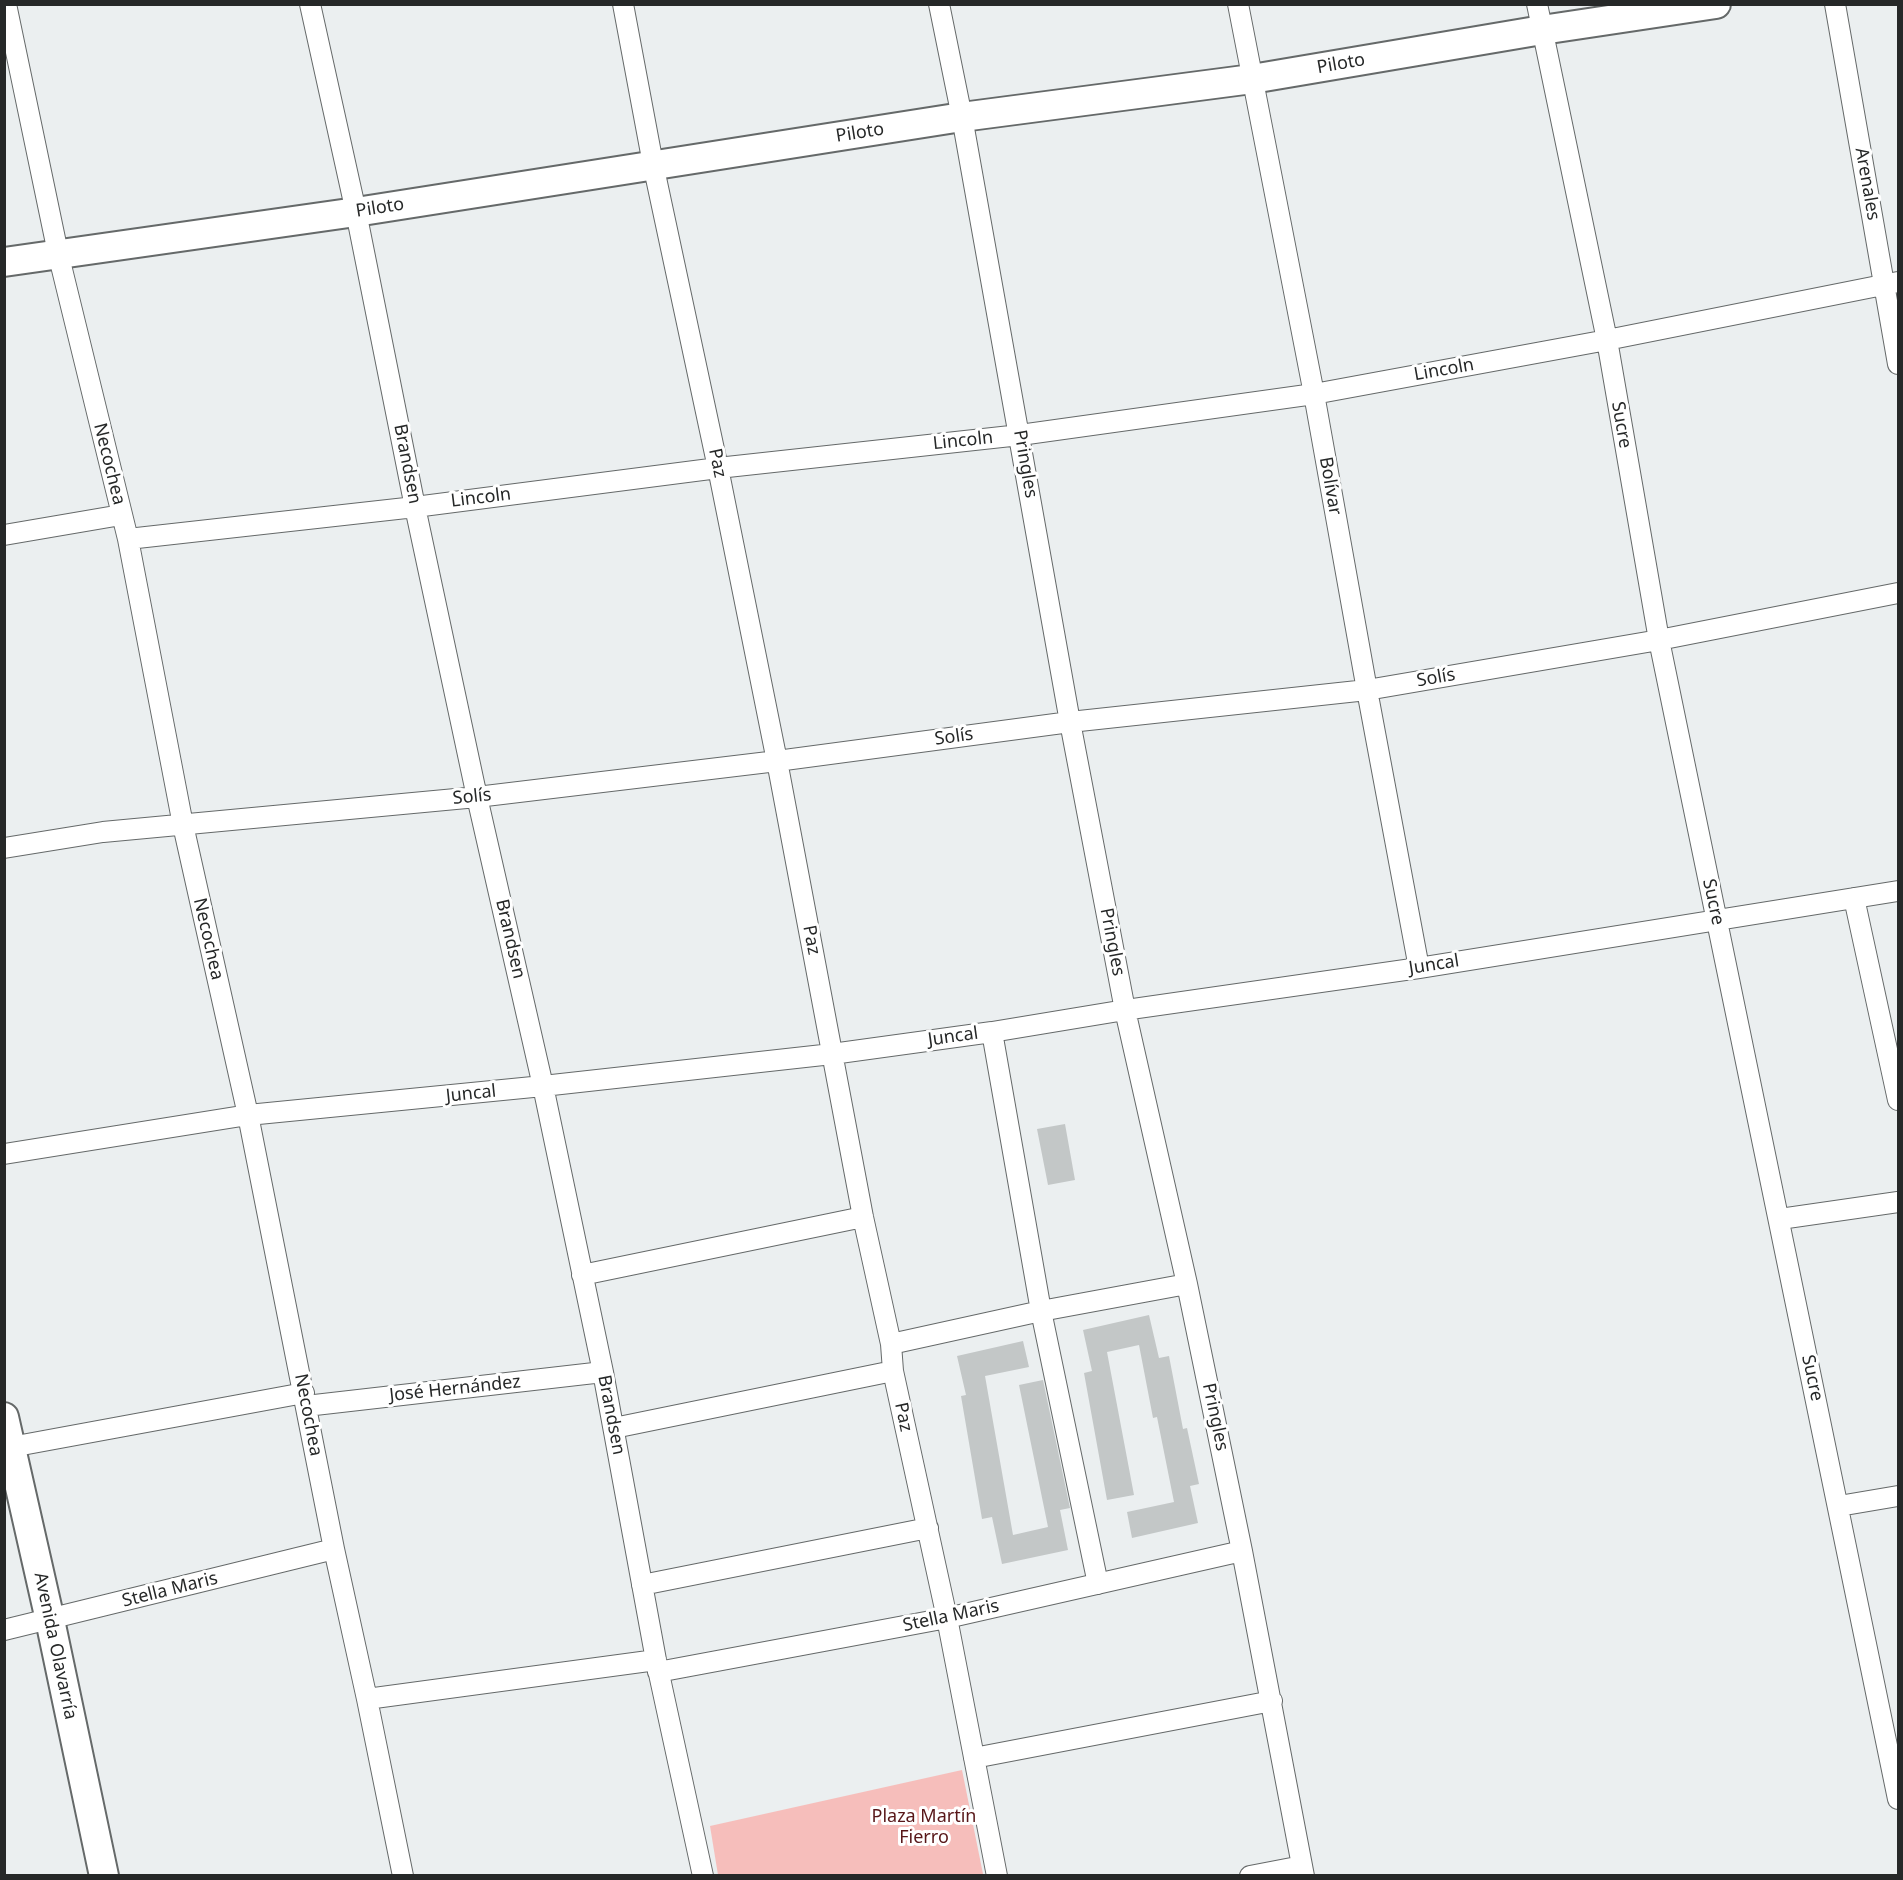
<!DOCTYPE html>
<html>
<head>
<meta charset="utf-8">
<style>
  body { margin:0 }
  #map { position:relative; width:1903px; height:1880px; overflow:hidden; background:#ebeff0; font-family:"Noto Sans",sans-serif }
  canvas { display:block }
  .frame { position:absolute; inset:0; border:6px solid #262828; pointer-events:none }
</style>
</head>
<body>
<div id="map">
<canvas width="1903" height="1880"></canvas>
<div class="frame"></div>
</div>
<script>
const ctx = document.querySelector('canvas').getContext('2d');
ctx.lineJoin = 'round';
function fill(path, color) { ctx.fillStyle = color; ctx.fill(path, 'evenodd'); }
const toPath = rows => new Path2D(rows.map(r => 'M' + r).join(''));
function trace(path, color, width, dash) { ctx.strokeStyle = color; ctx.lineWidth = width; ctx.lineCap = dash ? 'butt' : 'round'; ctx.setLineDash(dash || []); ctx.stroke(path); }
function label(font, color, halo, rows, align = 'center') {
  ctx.font = font + ' "Noto Sans",sans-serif'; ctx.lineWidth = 6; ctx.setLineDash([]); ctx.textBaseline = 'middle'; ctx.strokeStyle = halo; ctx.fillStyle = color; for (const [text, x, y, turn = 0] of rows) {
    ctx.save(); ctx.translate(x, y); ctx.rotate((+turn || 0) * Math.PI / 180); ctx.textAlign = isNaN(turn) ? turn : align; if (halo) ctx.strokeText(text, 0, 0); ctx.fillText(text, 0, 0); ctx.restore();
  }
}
fill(toPath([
  [962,1770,983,1874,971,1876,718,1875,710,1826]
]), '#f6bebb');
fill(toPath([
  [1065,1124,1075,1180,1048,1185,1037,1129],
  [1149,1315,1159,1358,1169,1356,1183,1429,1187,1428,1199,1484,1190,1486,1198,1523,1132,1538,1127,1512,1174,1502,1157,1417,1153,1418,1139,1345,1107,1352,1134,1495,1107,1500,1084,1373,1092,1371,1083,1330],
  [1023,1341,1029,1367,985,1376,1013,1535,1048,1527,1019,1385,1043,1380,1070,1508,1060,1510,1068,1550,1002,1564,992,1517,982,1519,961,1396,966,1395,957,1356]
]), '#c3c7c7');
const minor = toPath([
  [6,4,58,253,128,539,183,825,248,1115,334,1549,367,1699,403,1876],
  [310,4,356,212,415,507,477,797,543,1086,603,1372,656,1660,703,1876],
  [623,4,653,164,718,468,777,761,863,1217,891,1344,893,1371,947,1618,997,1876],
  [939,4,962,117,1070,722,1125,1010,1187,1284,1242,1551,1304,1876],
  [1238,4,1314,394,1367,690,1419,968],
  [1537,4,1607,340,1659,640,1898,1799],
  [1835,4,1898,364],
  [4,535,121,515],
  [128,539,415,507,718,468,1020,435,1314,394,1607,340,1898,282],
  [4,848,103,832,477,797,777,761,1070,722,1367,690,1659,640,1898,593],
  [1854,898,1898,1100],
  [992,1032,1041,1311,1098,1584],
  [4,1154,248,1115,543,1086,832,1054,992,1032,1125,1010,1419,968,1898,891],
  [1780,1219,1898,1202],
  [582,1275,863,1217],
  [891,1344,1041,1311,1187,1284],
  [306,1406,603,1372],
  [614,1428,893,1371],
  [11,1447,304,1393],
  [1839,1506,1898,1496],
  [642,1585,928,1528],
  [4,1630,334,1549],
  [658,1672,947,1618,1242,1551],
  [367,1699,656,1660],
  [974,1758,1272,1701],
  [1250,1876,1302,1866]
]);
const secondary = toPath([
  [4,262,356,212,962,117,1252,79,1542,30,1716,4],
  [4,1417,50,1620,104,1876]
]);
trace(minor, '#656969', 22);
trace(secondary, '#656969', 32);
trace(minor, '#fff', 20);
trace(secondary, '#fff', 28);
label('18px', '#262828', '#fff', [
  ["Piloto",1341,64,-10],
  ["Piloto",860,133,-9],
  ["Arenales",1867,184,80],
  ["Piloto",380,208,-9],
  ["Lincoln",1444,370,-10],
  ["Sucre",1621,425,80],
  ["Lincoln",963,441,-6],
  ["Paz",717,463,78],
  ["Necochea",109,464,76],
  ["Brandsen",407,464,79],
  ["Pringles",1025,464,80],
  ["Bolívar",1330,486,80],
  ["Lincoln",481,498,-7],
  ["Solís",1436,678,-10],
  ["Solís",954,737,-8],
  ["Solís",472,797,-6],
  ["Sucre",1713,902,78],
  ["Necochea",208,939,77],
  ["Brandsen",510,939,77],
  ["Paz",811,940,79],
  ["Pringles",1112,942,79],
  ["Juncal",1434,965,-9],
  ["Juncal",953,1037,-8],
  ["Juncal",471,1094,-6],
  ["Sucre",1812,1378,78],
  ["José Hernández",455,1389,-6],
  ["Necochea",308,1415,79],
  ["Brandsen",611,1415,79],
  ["Paz",903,1417,78],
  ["Pringles",1215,1417,78],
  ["Stella Maris",170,1590,-14],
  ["Stella Maris",951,1616,-12],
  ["Avenida Olavarría",55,1646,78]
]);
label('18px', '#581719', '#fff', [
  ["Plaza Martín",924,1817],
  ["Fierro",924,1838]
]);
</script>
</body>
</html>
